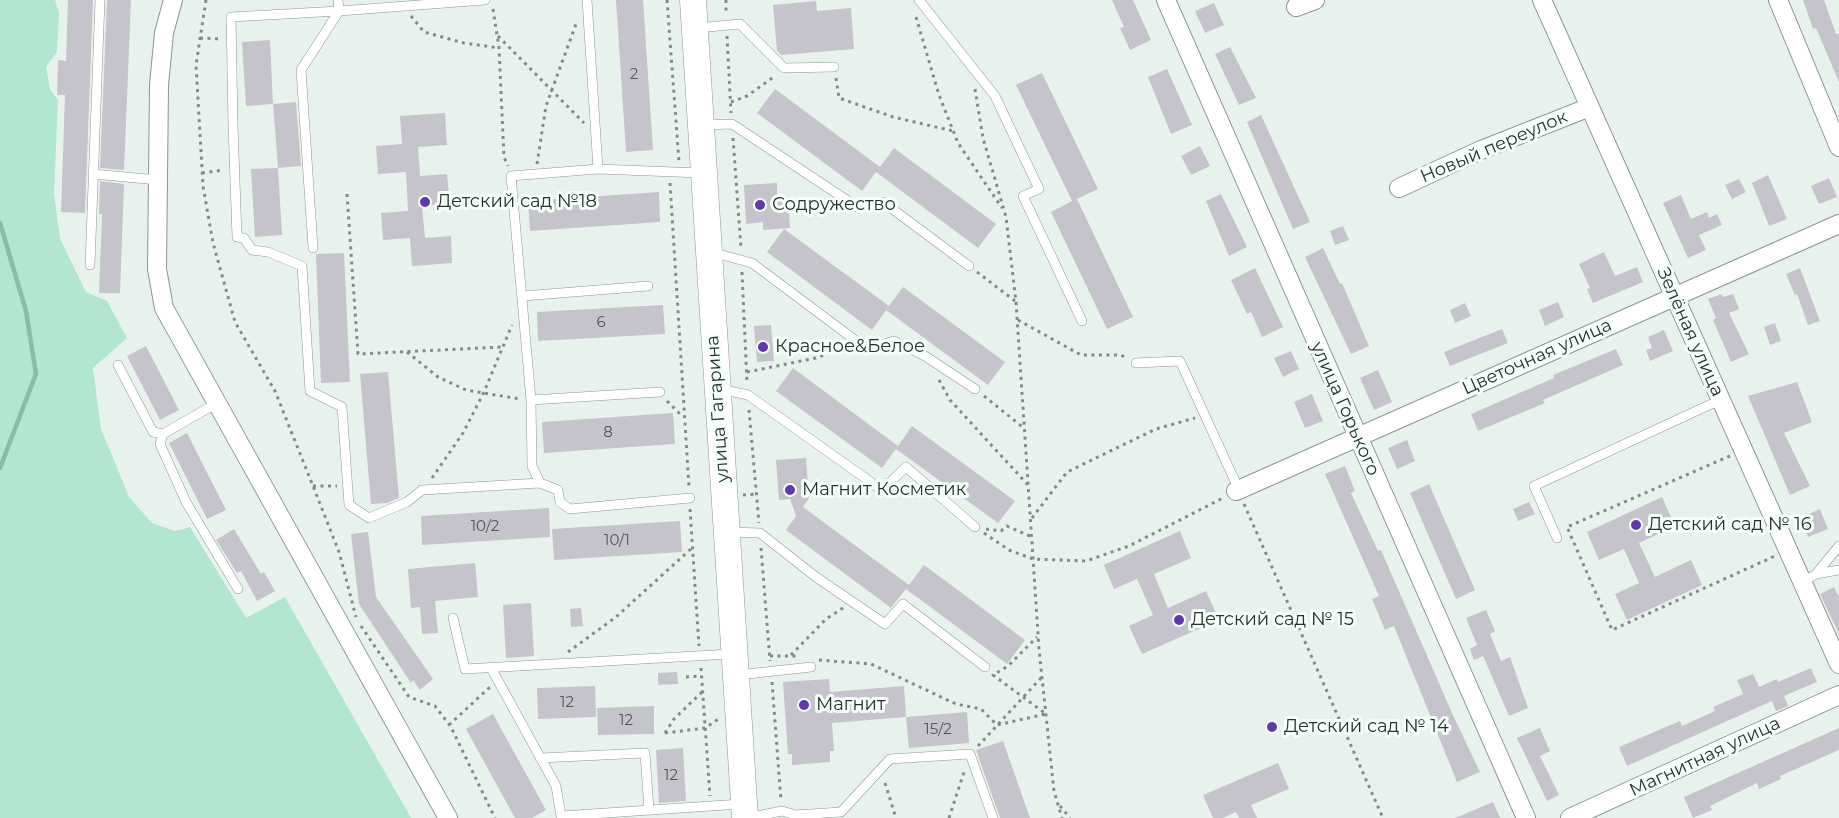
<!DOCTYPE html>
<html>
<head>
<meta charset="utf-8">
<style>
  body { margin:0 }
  canvas { display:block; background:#e8f2ed }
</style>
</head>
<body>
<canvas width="1839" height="818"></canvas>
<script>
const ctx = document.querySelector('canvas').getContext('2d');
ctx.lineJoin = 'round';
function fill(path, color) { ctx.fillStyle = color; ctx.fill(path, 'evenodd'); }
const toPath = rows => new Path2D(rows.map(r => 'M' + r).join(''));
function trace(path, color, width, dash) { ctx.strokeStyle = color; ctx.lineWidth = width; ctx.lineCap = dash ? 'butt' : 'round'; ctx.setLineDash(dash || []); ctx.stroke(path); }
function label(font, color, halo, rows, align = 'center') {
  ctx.font = font + ' Montserrat,sans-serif'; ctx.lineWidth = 6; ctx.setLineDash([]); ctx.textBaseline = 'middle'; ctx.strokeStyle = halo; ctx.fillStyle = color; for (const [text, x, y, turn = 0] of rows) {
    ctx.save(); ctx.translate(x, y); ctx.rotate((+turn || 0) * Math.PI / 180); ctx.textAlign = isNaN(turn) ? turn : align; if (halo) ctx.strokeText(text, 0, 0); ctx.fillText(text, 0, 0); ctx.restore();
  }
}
fill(toPath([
  [0,0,55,0,59,13,57,52,46,67,50,89,58,100,54,193,60,239,86,292,107,301,127,338,93,368,101,429,129,497,152,523,175,531,190,527,246,618,285,597,411,818,0,818]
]), '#b1e6d0');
trace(toPath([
  [0,223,26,311,36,374,0,468]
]), '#84bfa7', 4.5);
fill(toPath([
  [68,0,93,0,85,213,61,212,65,95,57,95,58,60,66,61],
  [107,0,131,0,124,170,100,168],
  [616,0,643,0,653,150,626,152],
  [1112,0,1133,0,1151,40,1130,50,1120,28,1124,27],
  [1803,0,1824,0,1836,34,1839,33,1839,82,1816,28,1813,29],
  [816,1,817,11,851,8,854,49,781,55,777,51,773,5],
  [1214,3,1224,25,1205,33,1195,11],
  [270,40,273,104,246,106,242,42],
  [1230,47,1256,98,1239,105,1215,54],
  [1167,69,1192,125,1171,134,1148,77],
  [1042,73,1098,189,1077,199,1133,317,1107,329,1051,212,1072,201,1016,85],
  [775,89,880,167,894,148,996,224,978,248,876,172,862,191,757,113],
  [296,102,301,166,278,168,273,104],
  [445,113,447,145,418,147,420,176,447,174,450,204,422,206,425,238,451,236,452,263,412,266,410,238,383,240,381,213,408,211,406,172,378,174,376,146,402,144,400,116],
  [1261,115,1310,222,1293,229,1247,122],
  [1200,146,1210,166,1191,175,1181,156],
  [278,168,282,235,255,237,251,169],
  [1768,175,1787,219,1769,226,1752,183],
  [1829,178,1837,197,1819,204,1811,186],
  [1739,179,1746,192,1732,199,1725,185],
  [100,181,124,184,120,293,99,293,102,214,99,214],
  [777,183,777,197,788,197,790,228,763,230,763,222,746,224,744,185],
  [659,192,660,222,530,231,528,201],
  [1221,194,1247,247,1229,256,1206,201],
  [1681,195,1691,219,1707,212,1709,218,1717,214,1722,225,1699,235,1706,250,1688,258,1663,203],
  [1343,226,1349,240,1335,245,1330,231],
  [784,229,889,306,872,330,767,252],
  [1323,248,1340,284,1342,283,1369,346,1351,354,1305,257],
  [1604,252,1615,276,1637,267,1643,282,1593,303,1587,289,1590,288,1579,264],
  [344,253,350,382,321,383,316,254],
  [1255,268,1283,327,1262,337,1251,312,1247,314,1231,280],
  [1800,268,1820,321,1808,325,1797,294,1795,295,1786,274],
  [903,287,1005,362,988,385,886,310],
  [1722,294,1723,297,1733,294,1739,309,1729,313,1749,354,1731,362,1713,320,1716,318,1708,299],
  [1558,302,1564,317,1545,326,1539,310],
  [1465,303,1471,316,1455,323,1450,310],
  [663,305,665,334,538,341,537,312],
  [1775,323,1781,341,1770,345,1764,327],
  [771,325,774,361,757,362,754,326],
  [1502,329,1508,343,1450,366,1444,352],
  [1664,330,1673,351,1650,361,1646,350,1652,348,1648,337],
  [146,346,179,410,160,420,127,356],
  [1616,349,1623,365,1543,400,1545,403,1478,431,1471,414,1554,378,1553,375],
  [1291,351,1299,369,1283,377,1274,358],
  [793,368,898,446,882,468,776,391],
  [1378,370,1392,402,1374,410,1360,378],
  [388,372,399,498,387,503,371,504,360,374],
  [1797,382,1812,422,1784,433,1810,486,1790,495,1748,396],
  [1312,394,1323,421,1305,428,1294,402],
  [673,413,675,444,544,453,542,422],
  [912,426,1015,501,998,523,896,449],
  [187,433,226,510,207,519,169,443],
  [1407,440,1415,461,1397,469,1388,448],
  [806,458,809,498,803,507,909,585,891,608,786,530,796,516,790,499,779,500,776,460],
  [1345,466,1355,491,1351,493,1378,551,1381,550,1452,713,1480,772,1457,782,1394,626,1385,630,1372,599,1379,596,1325,474],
  [1429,484,1475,590,1456,599,1410,493],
  [1662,497,1675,526,1639,543,1655,577,1691,560,1702,585,1627,620,1615,594,1639,583,1624,549,1599,560,1587,532],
  [1529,502,1535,514,1518,521,1513,509],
  [549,508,550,537,422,545,421,516],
  [1820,509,1828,529,1808,537,1800,518],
  [680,521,682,552,554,560,552,529],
  [234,529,261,574,264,572,275,591,257,601,241,571,237,573,216,540],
  [1180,531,1191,558,1154,574,1168,608,1206,591,1219,620,1142,654,1129,626,1153,615,1137,579,1114,589,1104,565],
  [368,532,376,597,433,679,420,690,413,680,411,683,359,604,351,534],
  [475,563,478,597,435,601,438,633,422,634,420,607,411,608,408,569],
  [924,565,1025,640,1007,664,906,589],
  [1834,587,1839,597,1839,634,1820,594],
  [531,603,534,656,506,658,503,605],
  [581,608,583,626,571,627,570,609],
  [1486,610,1495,631,1490,634,1501,661,1510,657,1528,708,1509,716,1483,656,1474,660,1470,649,1477,645,1466,618],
  [1811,668,1817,682,1784,696,1788,706,1776,711,1772,701,1627,766,1619,747,1680,721,1682,726,1715,711,1713,707,1743,694,1737,680,1753,674,1759,687,1777,679,1778,682],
  [677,672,678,684,658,685,658,673],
  [829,679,830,692,904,686,906,717,832,723,834,751,830,751,830,762,792,765,792,754,788,754,783,682],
  [595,686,596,717,538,719,537,688],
  [654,706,654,734,598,735,597,708],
  [967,712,969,743,909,748,906,717],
  [493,714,546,810,532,818,515,818,466,729],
  [1540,728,1550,751,1540,756,1559,795,1547,801,1517,738],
  [1839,728,1839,750,1780,776,1781,779,1759,789,1757,783,1710,806,1712,810,1693,818,1684,797],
  [1003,741,1030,818,1000,818,976,750],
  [683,748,686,801,659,803,656,750],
  [1278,763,1289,789,1251,805,1257,818,1239,818,1236,812,1223,818,1213,818,1203,795],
  [1493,802,1500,818,1455,818]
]), '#c5c4cc');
const lane = toPath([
  [338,0,339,11,485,0],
  [587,0,598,169],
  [919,0,995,96,1039,189,1023,196,1082,321],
  [339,11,231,17,233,125,237,237,244,238,252,250,268,252,302,266,310,391,342,407,349,505,369,518,407,502,422,490,540,483],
  [697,28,740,24,784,68,834,67],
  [703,125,732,124,857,207,883,202,969,266],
  [93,174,158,180],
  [313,248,301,70,339,11],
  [711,252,752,263,867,349,894,341,925,356,975,389],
  [90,265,100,0],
  [523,296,648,286],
  [1136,363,1180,361,1239,490],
  [118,365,153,432,163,434],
  [720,389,748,395,882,490,906,467,975,527],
  [531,400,660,392],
  [217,403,163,434,160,444,186,502,238,589],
  [690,498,570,509,560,502,558,490,540,483,532,466,531,400,511,176,598,169,701,173],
  [729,532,760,533,816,577,885,624,903,604,985,667],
  [1557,538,1534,486,1720,400],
  [1816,574,1839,570],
  [1803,582,1816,574,1839,546],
  [453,618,465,669,731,654],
  [491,668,556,786,561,816,741,804],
  [738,675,811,667],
  [540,758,645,753,649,810],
  [747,818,782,811,796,815,841,812,890,759,970,754,993,818]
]);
const street = toPath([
  [173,0,164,33,159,85,157,269,164,308,448,818],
  [1166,0,1526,818],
  [1542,0,1839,664],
  [1778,0,1839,147],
  [1296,7,1315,0],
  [1399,188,1481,150,1590,107],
  [1236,491,1839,224],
  [1570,818,1839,695]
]);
const secondary = toPath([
  [693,0,745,818]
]);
trace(lane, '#8c9591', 10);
trace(street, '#8c9591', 20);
trace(secondary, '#8c9591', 27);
trace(toPath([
  [206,0,196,65,203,186,213,243,235,322,275,391,313,486,339,552,356,617],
  [667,0,679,162],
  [726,0,726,14],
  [493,9,499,48,504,157,508,166],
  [411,16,424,32,464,43,499,48],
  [916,17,939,95,958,143,1002,208],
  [498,36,584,123],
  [727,36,731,113],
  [200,38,221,39],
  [836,78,839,98,893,117,953,131],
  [975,89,983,138,1006,217,1016,302,1039,649,1054,791,1062,818],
  [731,102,747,96,775,76],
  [733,138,741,248],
  [537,164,546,106,576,24],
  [202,173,224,170],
  [670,183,689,487],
  [347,194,358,354,502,347],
  [742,272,747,383],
  [977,272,1015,301],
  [1018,320,1081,355,1121,355,1126,358],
  [407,352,438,377,466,390,520,399],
  [747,372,816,358,847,347],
  [939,380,950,400,1028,485],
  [984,396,1025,429],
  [667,401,683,417],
  [749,410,759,523],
  [1730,456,1567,527,1612,630,1775,556],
  [432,478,463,433,484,392,512,325],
  [313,486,337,486],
  [743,495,757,494],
  [1244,504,1383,818],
  [690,509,699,646],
  [1032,518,1067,472,1156,429,1195,418],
  [986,529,1001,531,1007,526,1032,537],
  [984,533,1009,550,1033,559,1086,561,1129,546,1223,498],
  [761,548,770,661],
  [361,626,409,697,435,706,451,727,495,818],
  [568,652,616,617,693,547],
  [791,655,826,619,843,608],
  [770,656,798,656],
  [819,660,871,664,956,704,981,709,997,725,1046,714,993,675,1008,666,1037,637],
  [701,668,710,796],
  [686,677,701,676],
  [772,682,781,801],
  [449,725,490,687],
  [665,733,705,728,720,718],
  [665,733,674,719,702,692],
  [978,746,1042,677],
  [885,783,896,818],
  [1060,806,1070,818],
  [949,818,964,772]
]), '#848b87', 3, [3, 4.5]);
trace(lane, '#fff', 9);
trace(street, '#fff', 18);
trace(secondary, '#fff', 26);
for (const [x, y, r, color] of [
  [425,202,6,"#6038b0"],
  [760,205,6,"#6038b0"],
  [763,347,6,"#6038b0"],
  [790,490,6,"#6038b0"],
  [1636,525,6,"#6038b0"],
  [1179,620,6,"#6038b0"],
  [804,705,6,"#6038b0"],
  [1272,727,6,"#6038b0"]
]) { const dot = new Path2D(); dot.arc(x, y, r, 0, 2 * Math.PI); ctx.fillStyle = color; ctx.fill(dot); trace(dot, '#f5fffa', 2); }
label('15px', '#525455', null, [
  ["2",634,75],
  ["6",601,323],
  ["8",608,433],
  ["10/2",485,527],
  ["10/1",617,541],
  ["12",567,703],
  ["12",626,721],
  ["15/2",938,730],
  ["12",671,776]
]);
label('18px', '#2b2f2d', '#f5fffa', [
  ["Новый переулок",1494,147,-23],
  ["Зелёная улица",1690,332,66],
  ["Цветочная улица",1537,357,-24],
  ["улица Гагарина",718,409,-94],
  ["улица Горького",1345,409,66],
  ["Магнитная улица",1705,757,-25]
]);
label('18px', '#2b2f2d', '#f5fffa', [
  ["Детский сад №18",437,202],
  ["Содружество",772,205],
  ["Красное&Белое",775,347],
  ["Магнит Косметик",802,490],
  ["Детский сад № 16",1648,525],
  ["Детский сад № 15",1191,620],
  ["Магнит",816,705],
  ["Детский сад № 14",1284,727]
], 'left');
</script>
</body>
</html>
